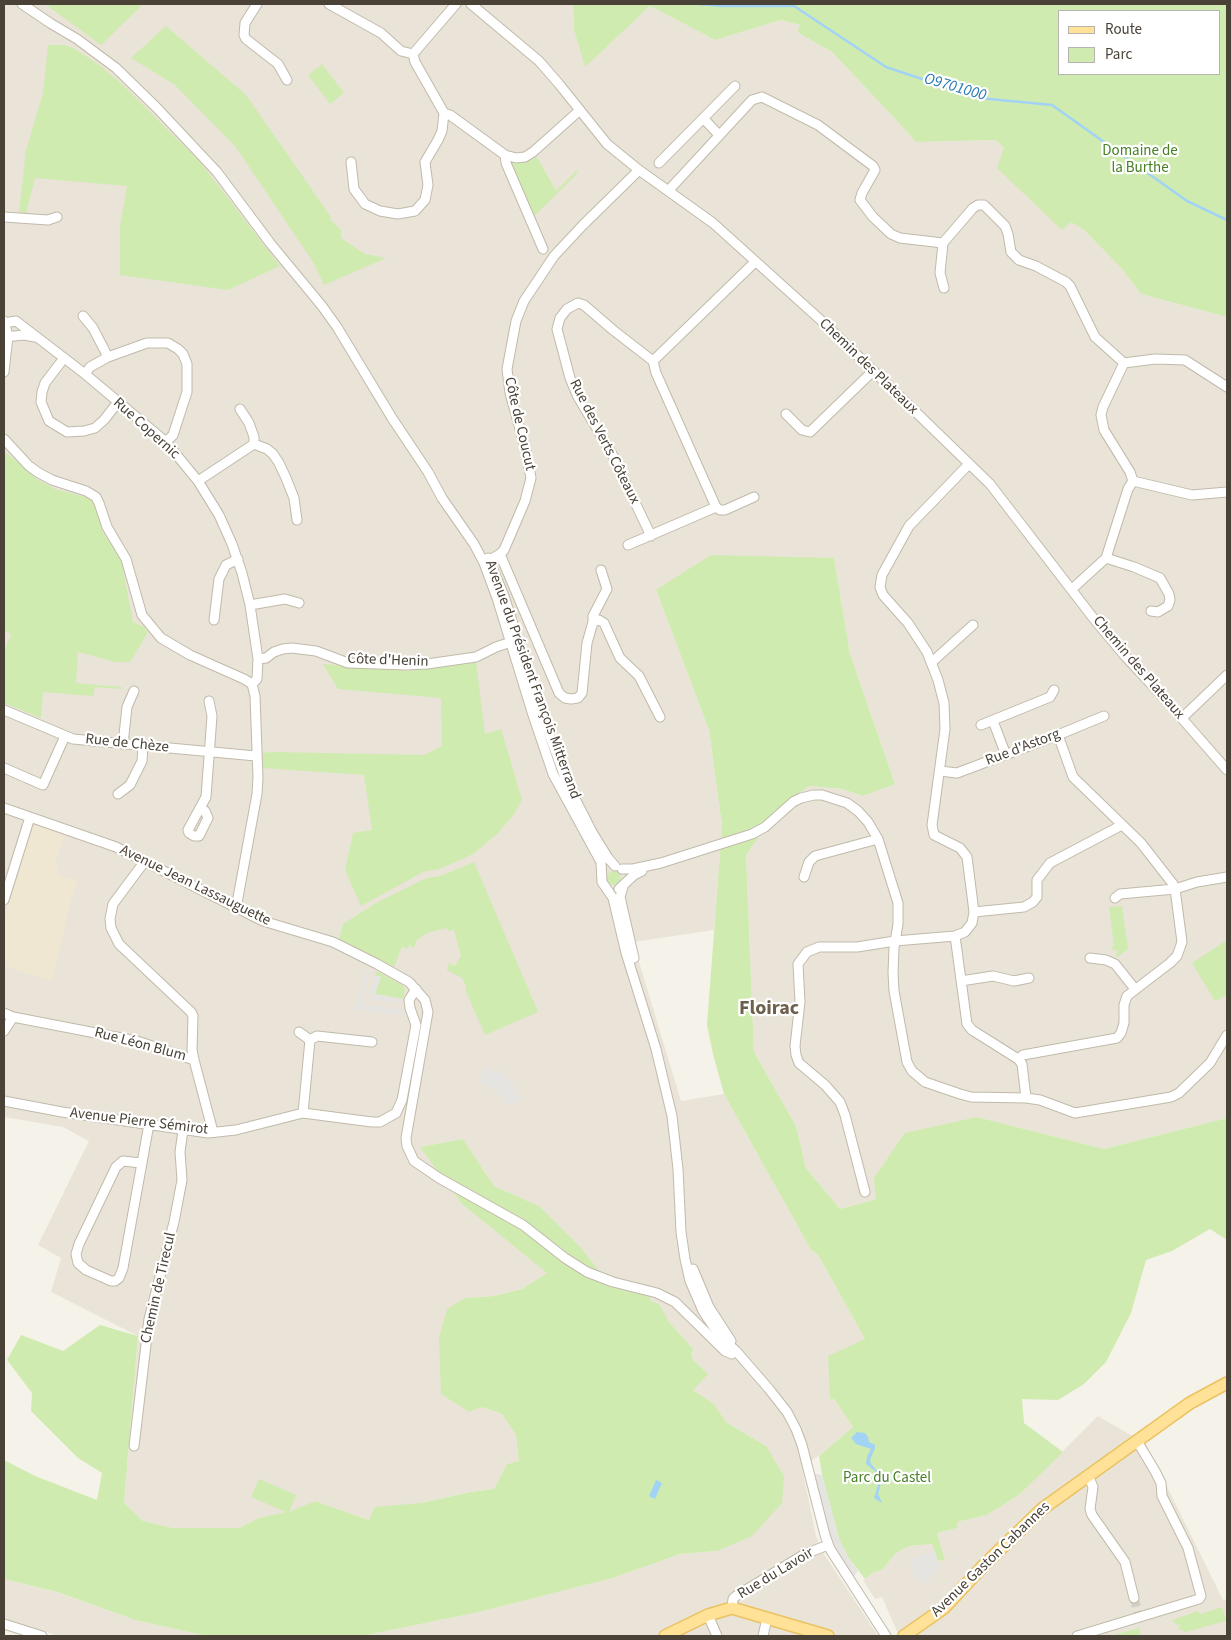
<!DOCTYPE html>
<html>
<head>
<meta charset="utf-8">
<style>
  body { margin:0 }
  #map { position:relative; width:1231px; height:1640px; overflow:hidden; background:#f5f2e9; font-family:"Source Sans 3",sans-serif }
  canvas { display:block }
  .frame { position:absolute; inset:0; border:5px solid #4a4237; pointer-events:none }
  .legend { position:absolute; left:1058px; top:10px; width:162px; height:65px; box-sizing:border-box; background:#fff; border:1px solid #b7b3af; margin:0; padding:6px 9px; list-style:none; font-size:15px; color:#4a4237 }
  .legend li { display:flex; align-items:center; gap:10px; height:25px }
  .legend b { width:25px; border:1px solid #b7b3af }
</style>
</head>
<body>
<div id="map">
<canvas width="1231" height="1640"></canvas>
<div class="frame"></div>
<ul class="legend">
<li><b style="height:6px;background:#ffe298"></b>Route</li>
<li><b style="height:14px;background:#d0ebb0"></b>Parc</li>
</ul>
</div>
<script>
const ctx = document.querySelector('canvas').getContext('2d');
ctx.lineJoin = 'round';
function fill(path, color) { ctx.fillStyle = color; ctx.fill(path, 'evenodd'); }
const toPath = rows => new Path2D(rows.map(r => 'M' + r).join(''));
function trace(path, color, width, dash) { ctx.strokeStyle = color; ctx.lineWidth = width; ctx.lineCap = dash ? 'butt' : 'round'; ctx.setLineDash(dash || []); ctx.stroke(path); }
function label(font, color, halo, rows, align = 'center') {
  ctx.font = font + ' "Source Sans 3",sans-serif'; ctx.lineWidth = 4.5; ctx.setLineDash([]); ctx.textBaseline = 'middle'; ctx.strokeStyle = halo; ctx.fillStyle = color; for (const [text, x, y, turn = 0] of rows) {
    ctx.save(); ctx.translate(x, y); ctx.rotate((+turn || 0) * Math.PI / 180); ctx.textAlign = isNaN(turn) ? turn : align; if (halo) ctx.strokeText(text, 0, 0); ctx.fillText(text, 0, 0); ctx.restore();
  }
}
fill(toPath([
  [4,4,573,4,574,30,585,66,650,6,715,40,781,20,800,25,797,32,832,52,900,124,916,142,996,140,1121,268,1141,294,1227,317,1227,1118,1104,1149,977,1117,876,1199,840,1209,806,1168,796,1126,754,1052,746,855,779,808,809,786,842,789,863,796,895,784,850,654,834,558,656,590,709,730,722,826,714,930,633,942,681,1101,724,1094,811,1250,818,1255,865,1339,834,1399,853,1427,821,1454,802,1468,816,1536,824,1554,878,1636,362,1636,479,1612,613,1578,680,1554,717,1551,766,1446,726,1422,714,1404,693,1390,693,1360,691,1353,694,1350,669,1322,657,1303,654,1303,650,1299,589,1335,539,1206,494,1186,463,1139,421,1147,462,1204,548,1273,522,1289,494,1296,465,1298,482,1407,502,1414,516,1435,519,1461,507,1464,494,1489,471,1492,421,1503,369,1520,315,1501,293,1511,259,1518,239,1528,173,1528,143,1521,124,1504,138,1336,51,1292,61,1258,38,1245,89,1141,63,1127,4,1117],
  [1098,1416,1146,1444,1223,1600,1227,1599,1227,1636,899,1636,882,1597,875,1599,863,1580,873,1573,883,1569,896,1553,909,1546,932,1544,938,1561,945,1560,937,1533,958,1528,957,1522,987,1515,1020,1494],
  [4,1579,56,1592,135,1620,207,1636,59,1636,4,1619]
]), '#e9e4d7');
fill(toPath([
  [40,825,66,834,54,865,59,867,57,875,78,882,71,900,52,981,4,966,4,919,22,864,19,861,30,829,32,827]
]), '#efe7d2');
fill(toPath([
  [47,4,143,4,101,45,49,7],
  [573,4,1227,4,1227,317,1141,294,1121,268,1083,229,1071,222,1062,230,997,168,1004,148,996,140,916,142,900,124,832,52,797,32,800,25,781,20,715,40,650,6,585,67,574,30],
  [1060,11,1220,11,1220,74,1060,74],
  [166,26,246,95,331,217,330,219,341,230,341,238,365,254,386,258,324,285,313,262,235,146,175,85,131,58],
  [48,45,65,45,73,48,98,64,123,85,200,162,280,266,228,290,120,275,120,226,127,186,35,178,26,213,19,212,26,150,43,93],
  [322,64,344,93,330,104,308,75],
  [537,157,556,191,576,171,578,173,534,216,511,166,513,162,526,162],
  [4,451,38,480,55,489,93,499,103,533,121,559,133,622,144,627,146,628,145,630,148,632,130,662,115,662,78,652,76,683,122,687,122,689,95,687,93,696,43,692,41,718,4,703,4,651,11,634,4,631],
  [711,555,834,558,850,654,895,784,863,796,842,789,809,786,779,808,746,855,754,1052,796,1126,806,1168,840,1209,876,1199,874,1178,905,1133,977,1117,1104,1149,1227,1118,1227,1240,1210,1229,1172,1251,1146,1260,1131,1313,1106,1362,1084,1384,1058,1400,1022,1399,1024,1423,1063,1452,1020,1494,987,1515,957,1522,958,1528,937,1533,945,1560,938,1561,932,1544,909,1546,896,1553,883,1569,873,1573,865,1579,848,1557,839,1539,822,1475,819,1456,853,1427,834,1399,830,1399,828,1356,865,1339,818,1255,811,1250,724,1094,713,1054,707,1025,722,826,709,730,656,590],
  [476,662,485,734,501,729,522,800,514,814,498,833,473,854,440,869,423,872,361,906,345,870,353,833,372,830,364,775,263,768,263,753,272,752,424,755,442,746,441,698,338,689,323,664,407,671],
  [474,862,538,1012,485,1035,465,989,467,988,462,978,447,970,449,963,455,966,461,956,454,930,448,931,447,928,427,933,417,940,414,948,409,945,408,949,402,947,394,967,339,939,343,924,376,903,427,878,440,876],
  '607 878a7 7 0 1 1 14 0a7 7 0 1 1-14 0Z',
  [1122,906,1128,949,1119,956,1116,957,1117,951,1111,949,1114,945,1109,907],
  [1227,940,1227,995,1215,1001,1192,963],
  [377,971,402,985,405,989,403,999,375,994,380,977,375,975],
  [463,1139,494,1186,539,1206,581,1248,607,1281,604,1285,640,1294,650,1297,651,1301,659,1304,669,1322,694,1350,691,1353,693,1360,708,1374,693,1390,714,1404,726,1422,766,1446,784,1476,782,1503,752,1536,717,1551,680,1554,613,1578,479,1612,362,1636,207,1636,135,1620,57,1592,4,1579,4,1460,35,1476,97,1500,102,1473,78,1458,31,1411,32,1393,7,1360,21,1335,63,1351,100,1325,138,1336,124,1503,143,1521,173,1528,239,1528,259,1518,286,1512,251,1497,259,1479,296,1495,289,1512,315,1501,369,1520,375,1507,421,1503,471,1492,494,1489,507,1464,519,1461,516,1435,502,1414,482,1407,469,1412,441,1394,439,1338,447,1309,465,1298,494,1296,522,1289,547,1273,462,1204,420,1147],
  [1222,1607,1226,1621,1186,1632,1177,1628,1180,1627,1180,1624,1177,1625,1172,1620,1198,1611,1200,1614],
  [1139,1628,1141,1636,1110,1636]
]), '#d0ebb0');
fill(toPath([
  [365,971,370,972,362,1004,404,1010,404,1015,354,1010],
  [375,975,381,977,375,994,403,999,402,1003,373,1000,369,993],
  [484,1067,501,1072,506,1076,513,1084,522,1100,505,1105,496,1090,479,1083],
  [809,1473,822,1475,839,1539,848,1557,858,1571,850,1582,833,1555],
  [935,1551,940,1568,927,1582,916,1580,909,1560]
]), '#e6e4e1');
fill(toPath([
  [857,1432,865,1433,868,1437,869,1442,875,1445,875,1448,870,1460,871,1464,879,1473,881,1483,878,1494,882,1503,874,1498,878,1485,876,1472,866,1464,867,1457,871,1449,856,1444,851,1438],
  [656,1480,662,1483,655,1499,649,1496]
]), '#a2d3f5');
trace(toPath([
  [698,4,723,6,794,6,886,67,979,98,1052,105,1187,201,1227,220]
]), '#a2d3f5', 2.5);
trace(toPath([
  [1134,1598,1138,1613]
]), '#d3cfc5', 9, [9, 4.5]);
const minor = toPath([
  [22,4,50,23,77,39,116,68,157,108,217,172,270,243,322,306,337,327,392,418,428,472,442,498,474,544,484,563,497,598,532,712,553,774,601,862,602,882,613,898,626,953,656,1049,672,1116,678,1169,681,1232,685,1259,690,1281,703,1311,713,1326,725,1341,736,1351,769,1389,787,1412,796,1429,802,1445,825,1535,830,1549,886,1636],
  [257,4,245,23,244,35,246,39,278,64,287,80],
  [329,4,381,33,401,51,413,54],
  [471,4,539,61,559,84,607,144,639,170,713,223,825,324,990,484,1094,619,1125,656,1164,698,1227,770],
  [413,54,415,62,444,113,450,115,505,155,516,158,525,157,533,152,580,110],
  [413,54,456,4],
  [703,118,719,135],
  [505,155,506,163,543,249],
  [351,162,354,189,365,204,380,211,398,214,415,211,425,200,428,185,425,162,438,140,442,131,444,113],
  [659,163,735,86],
  [668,191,752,100,762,97,818,125,873,166,875,170,862,193,860,200,873,217,891,234,900,238,943,243,973,208,978,205,984,205,1005,226,1008,234,1011,252,1019,260,1036,266,1066,282,1070,286,1095,337,1124,363],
  [4,217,48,220,57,217],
  [943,243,940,273,944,288],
  [83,316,93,328,108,357],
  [4,321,8,336,4,372],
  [4,323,16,321,85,374,166,442,198,481,219,515,232,544,242,573,250,605,258,659,257,679,252,684],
  [4,337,24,335,35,337],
  [64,358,45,383,42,392,41,402,49,421,67,432,84,431,95,428,104,420,118,402],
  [85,374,90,367,108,357,147,343,168,343,178,349,183,354,187,364,187,392,173,435,166,442],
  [786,414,802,430,810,432,873,371],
  [4,439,29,466,39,473,52,480,86,491,96,497,99,503,107,527,126,559,142,615,161,638,190,655,244,679,252,684,255,696,258,778,257,794,237,903,234,908],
  [254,444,267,449,273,454,279,463,286,478,294,498,297,520],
  [198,481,254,444,254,437,249,423,240,409],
  [1133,481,1192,495,1227,492],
  [716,507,656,373,653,361,755,262],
  [651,536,612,454,578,397,570,378,557,329,560,318,567,309,578,303,584,305,613,330,653,361],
  [628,545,716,507,720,510,725,510,754,497],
  [500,554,559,693,565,698,571,699,578,698,582,693,587,643,593,622,593,616,607,589,601,570],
  [488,558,504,596,540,709,567,783,592,832,608,858,615,866],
  [1106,558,1134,567,1160,578,1169,594,1170,600,1168,606,1158,612,1151,611],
  [484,563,500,554,504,550,525,501,531,478,526,451,510,393,507,369,516,321,524,301,554,256,583,225,639,170],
  [1072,589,1106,558,1128,489,1133,481,1130,472,1104,430,1101,415,1103,407,1124,363,1155,359,1185,360,1227,387],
  [250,605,285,599,299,603],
  [214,620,219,579,226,565,238,559],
  [593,622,599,620,604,623,620,658,639,676,660,717],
  [258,659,266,658,274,652,283,649,292,648,316,651,348,663,406,665,427,664,476,657,496,647,514,641],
  [932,662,973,625],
  [4,710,73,739,256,756],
  [1182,718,1227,675],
  [993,721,1006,755],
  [981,725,1050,697,1054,690],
  [123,744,127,707,134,691],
  [4,768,43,785,65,736],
  [940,771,957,773,1058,735,1104,716],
  [118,794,130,785,142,761,143,746],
  [4,808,116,847,263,921,333,942,377,964,409,982,425,1000,428,1012,406,1138,407,1146,414,1161,439,1178,523,1225,565,1258,587,1272,613,1282,657,1293,675,1302,725,1351,732,1354,736,1351],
  [200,808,205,811,208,818,199,836,194,836,189,833,188,830,206,797,212,716,209,701],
  [145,861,113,904,110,919,111,928,119,944,191,1012,193,1016,192,1050,194,1060],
  [622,869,633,869,661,863,752,834,765,827,793,802,801,798,814,795,822,795,847,803,858,811,868,822,878,839,898,903,898,924,894,948,893,973,894,991,907,1062,912,1071,925,1082,960,1094,971,1097,1026,1098,1040,1100,1075,1113,1171,1097,1179,1093,1210,1063,1227,1035],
  [804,877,809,862,815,856,878,839],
  [623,887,620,897,634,958],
  [619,889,634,875,642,871],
  [1115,898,1120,894,1175,889,1197,882,1227,877],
  [4,900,30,817],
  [974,912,1024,907,1033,902,1037,897,1037,880,1050,863,1122,825],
  [955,936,967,1024,972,1030,1018,1059,1022,1064,1026,1098],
  [1090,958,1106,960,1115,964,1135,989],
  [961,981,993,976,1014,981,1029,978],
  [4,1013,13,1017,137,1041,194,1060,213,1132],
  [4,1031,13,1017],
  [299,1032,310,1040],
  [1018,1059,1023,1055,1117,1038,1121,1033,1124,1023,1124,1005,1127,996,1170,963,1177,956,1182,942,1175,889,1173,884,1141,843,1073,777,1058,735],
  [4,1101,62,1112,208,1133,236,1130,303,1113,372,1122,380,1122,396,1113,402,1100,416,1025,410,1008,409,1000,416,989],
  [303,1113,310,1040,317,1036,372,1042],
  [141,1163,123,1161,116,1167,79,1244,76,1254,78,1263,86,1270,111,1281,115,1281,119,1278,123,1268,149,1124],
  [865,1192,845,1115,840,1102,825,1085,799,1063,796,1055,795,1046,800,1002,798,964,807,952,819,947,857,947,895,941,955,936,965,932,972,923,974,912,967,857,960,848,934,835,932,825,945,729,944,703,938,680,927,652,908,623,883,595,880,587,882,575,909,526,969,464],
  [693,1269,709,1307,731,1341],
  [134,1446,149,1319,174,1222,182,1180,180,1152,183,1130],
  [1088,1475,1093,1487,1090,1509,1092,1515,1125,1562,1134,1598],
  [732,1608,733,1599,736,1596,805,1554,828,1545],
  [708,1615,717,1636],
  [4,1624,42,1636],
  [763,1636,767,1618],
  [1077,1636,1199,1599,1201,1596,1188,1548,1162,1496,1161,1483,1155,1471,1137,1441]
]);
const major = toPath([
  [665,1636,708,1615,732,1608,828,1636],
  [904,1636,944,1608,985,1564,1042,1509,1190,1403,1227,1383]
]);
trace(minor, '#c1baab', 11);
trace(major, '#ebc261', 14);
trace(minor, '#fff', 9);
trace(major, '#ffe298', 11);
label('15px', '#478026', '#fff', [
  ["Domaine de",1140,152],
  ["la Burthe",1140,169],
  ["Parc du Castel",887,1479]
]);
label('15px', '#4a4237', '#fff', [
  ["Chemin des Plateaux",868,367,44],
  ["Côte de Coucut",519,424,77],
  ["Rue Copernic",146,429,42],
  ["Rue des Verts Côteaux",604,442,63],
  ["Côte d'Henin",388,661,2],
  ["Chemin des Plateaux",1138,668,49],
  ["Avenue du Président François Mitterrand",532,680,70],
  ["Rue de Chèze",127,744,6],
  ["Rue d'Astorg",1023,748,-21],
  ["Avenue Jean Lassauguette",195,886,26],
  ["Rue Léon Blum",140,1045,15],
  ["Avenue Pierre Sémirot",139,1122,7],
  ["Chemin de Tirecul",159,1288,-77],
  ["Avenue Gaston Cabannes",991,1560,-44],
  ["Rue du Lavoir",776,1574,-31]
]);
label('italic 16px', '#2879b4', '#fff', [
  ["O9701000",955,88,16]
]);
label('bold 20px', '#6d604d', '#fff', [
  ["Floirac",769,1010]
]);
</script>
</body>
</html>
